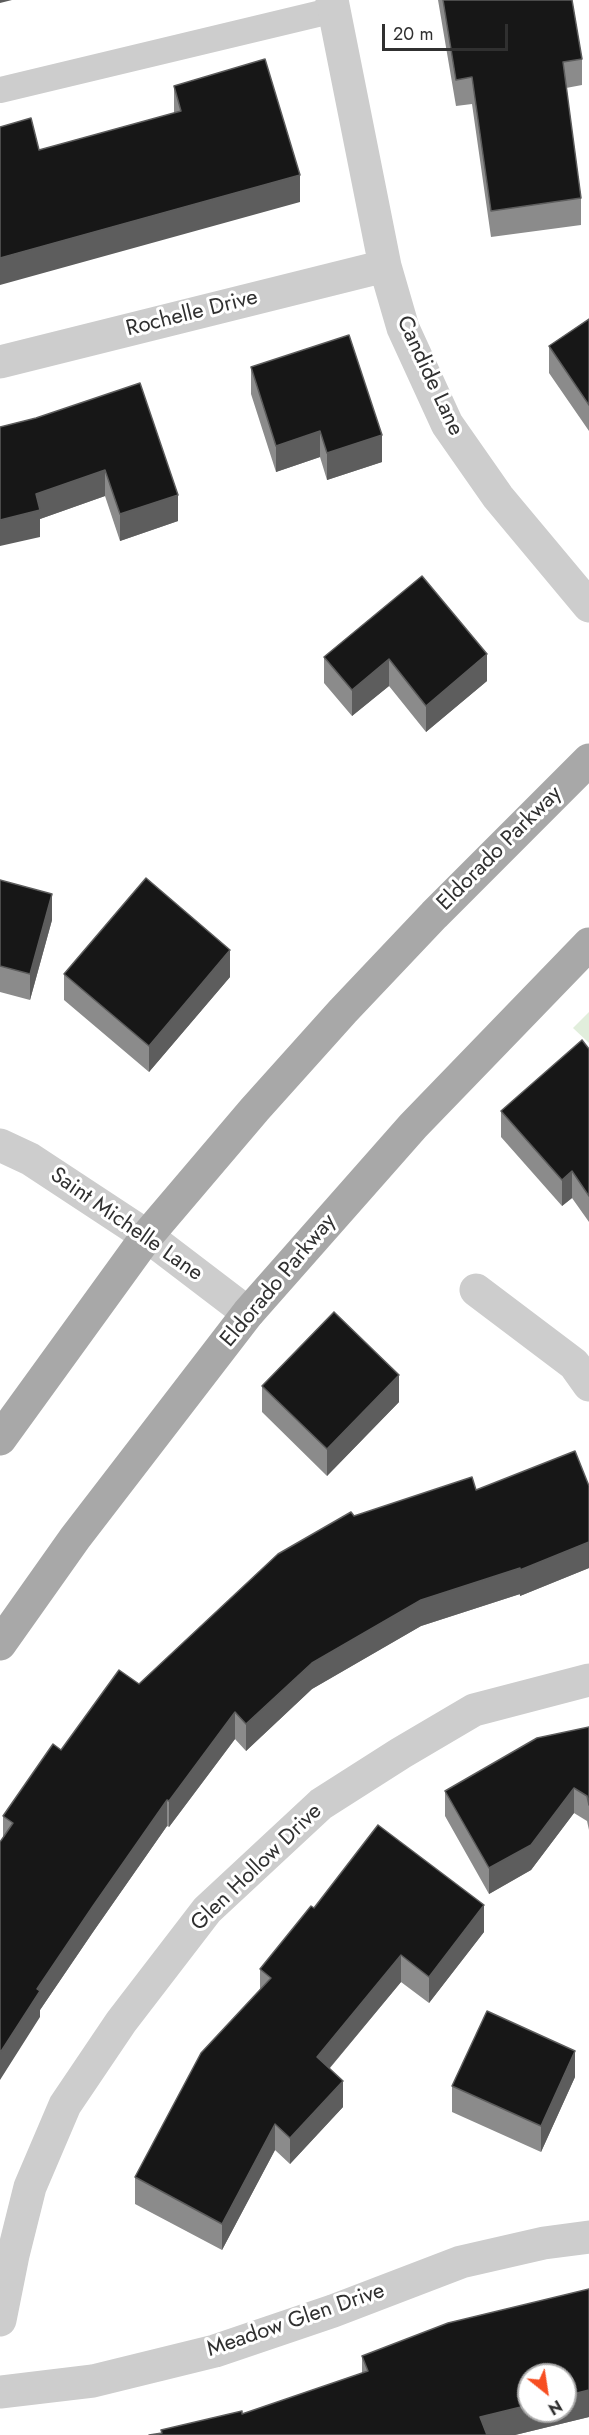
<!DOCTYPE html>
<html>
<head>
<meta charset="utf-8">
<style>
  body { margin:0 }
  #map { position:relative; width:589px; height:2435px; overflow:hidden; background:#fff; font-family:Jost,sans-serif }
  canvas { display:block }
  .north { position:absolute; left:517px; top:2363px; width:60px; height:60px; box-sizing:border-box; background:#fff; border:2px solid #acacac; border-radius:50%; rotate:150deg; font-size:16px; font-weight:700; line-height:24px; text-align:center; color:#303030 }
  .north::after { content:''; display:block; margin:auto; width:21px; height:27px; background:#f74e21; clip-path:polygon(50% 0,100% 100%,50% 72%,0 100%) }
  .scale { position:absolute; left:382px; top:24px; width:126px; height:27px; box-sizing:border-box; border:3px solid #303030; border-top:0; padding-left:8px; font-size:18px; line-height:21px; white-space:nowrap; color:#303030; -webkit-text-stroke:4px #fff; paint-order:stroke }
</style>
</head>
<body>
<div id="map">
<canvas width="589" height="2435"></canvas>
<div class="north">N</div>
<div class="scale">20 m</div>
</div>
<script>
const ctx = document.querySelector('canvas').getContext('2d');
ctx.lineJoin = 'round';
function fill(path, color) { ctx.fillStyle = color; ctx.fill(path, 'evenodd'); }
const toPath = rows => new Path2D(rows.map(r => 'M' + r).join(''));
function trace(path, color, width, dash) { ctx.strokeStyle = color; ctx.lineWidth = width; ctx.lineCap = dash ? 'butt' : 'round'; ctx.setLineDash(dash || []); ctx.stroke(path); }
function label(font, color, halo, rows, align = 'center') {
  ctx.font = font + ' Jost,sans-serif'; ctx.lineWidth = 6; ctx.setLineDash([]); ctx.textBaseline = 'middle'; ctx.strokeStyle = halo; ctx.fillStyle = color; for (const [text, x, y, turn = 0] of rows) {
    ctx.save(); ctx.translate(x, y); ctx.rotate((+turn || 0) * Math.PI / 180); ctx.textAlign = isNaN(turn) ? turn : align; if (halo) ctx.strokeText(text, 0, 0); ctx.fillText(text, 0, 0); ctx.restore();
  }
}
fill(toPath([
  [589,1012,589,1043,573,1028]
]), '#e1eedc');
trace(toPath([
  [0,90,334,10]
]), '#cdcdcd', 26);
trace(toPath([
  [332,0,385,266,403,328,447,424,498,497,589,606],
  [0,362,385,266],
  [0,1145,30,1159,147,1236,248,1313],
  [476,1290,574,1364,589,1385],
  [0,2320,13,2255,30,2187,65,2105,121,2022,207,1910,321,1804,401,1753,474,1710,589,1680],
  [0,2392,93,2381,215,2351,333,2311,461,2262,544,2243,589,2237]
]), '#cdcdcd', 33);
trace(toPath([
  [0,1439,147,1236,255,1109,343,1011,434,915,589,760],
  [0,1644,75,1538,248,1313,413,1126,589,944]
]), '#a8a8a8', 33);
fill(toPath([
  [438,0,572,0,582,59,582,85,566,88,581,198,581,225,491,237,472,104,456,106],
  [174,86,300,202,39,150,174,113],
  [589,319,589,431,549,373,549,346],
  [251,367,382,462,327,480,320,457,276,472,251,394],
  [36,418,178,521,120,541,105,496,40,519,40,537],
  [422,576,487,681,426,732,389,686,352,716,324,683,324,657],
  [0,880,52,920,30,1000,0,992],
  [64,974,230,977,149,1072,64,1000],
  [589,1049,589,1222,572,1198,562,1206,501,1137,501,1111],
  [262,1386,399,1402,327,1476,262,1412],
  [589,1486,589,1568,520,1596,520,1594,421,1626,312,1689,246,1751,235,1739,169,1827,167,1826,93,1932,40,2010,40,2017,3,1838,3,1816,61,1750,139,1684,354,1516,476,1490],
  [589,1727,589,1830,587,1821,574,1813,531,1870,489,1894,445,1816,445,1791],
  [314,1908,484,1932,429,2003,401,1982,330,2068,343,2107,290,2164,275,2150,222,2250,135,2204,135,2177,260,1989,260,1969],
  [575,2077,541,2152,452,2112,452,2086],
  [589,2289,589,2417,515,2435,161,2433,161,2430,242,2414,362,2373,362,2356]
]), '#8b8b8b');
fill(toPath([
  [0,0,12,0,0,3],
  [300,175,300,202,0,285,0,258],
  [320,431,320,457,276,472,276,446],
  [382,435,382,462,327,480,327,453],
  [105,470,105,496,40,519,40,537,0,546,0,520,36,494],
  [178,495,178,521,120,541,120,514],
  [487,654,487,681,426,732,426,706],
  [389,659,389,686,352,716,352,690],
  [52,894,52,920,30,1000,30,974],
  [230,950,230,977,149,1072,149,1046],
  [572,1171,572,1198,562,1206,562,1180],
  [399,1375,399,1402,327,1476,327,1449],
  [589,1542,589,1568,520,1596,520,1570],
  [520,1568,520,1594,421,1626,312,1689,246,1751,246,1724,312,1663,421,1600],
  [235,1712,235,1739,169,1827,169,1801],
  [574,1788,574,1813,531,1870,489,1894,489,1868],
  [167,1800,167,1826,93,1932,40,2010,40,2017,0,2080,0,2053,37,1989,93,1906],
  [484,1905,484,1932,429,2003,429,1977],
  [401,1955,401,1982,317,2083,317,2057],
  [575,2051,575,2077,541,2152,541,2126],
  [343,2081,343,2107,290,2164,290,2138],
  [275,2124,275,2150,222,2250,222,2224],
  [589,2390,589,2417,515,2435,480,2435,480,2417,529,2405,529,2411,565,2411,565,2396]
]), '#5d5d5d');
const building = toPath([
  [443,0,572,0,582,59,563,62,581,198,491,211,472,77,456,80,443,0],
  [265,59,300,175,0,258,0,127,31,118,39,150,181,111,174,86,265,59],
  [589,319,589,405,549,346,589,319],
  [349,335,382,435,327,453,320,431,276,446,251,367,349,335],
  [140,383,178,495,120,514,105,470,36,494,40,510,0,520,0,427,36,418,140,383],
  [422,576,487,654,426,706,389,659,352,690,324,657,422,576],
  [146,878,230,950,149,1046,64,974,146,878],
  [0,880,52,894,30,974,0,966,0,880],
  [582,1040,589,1049,589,1196,572,1171,562,1180,501,1111,582,1040],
  [334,1312,399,1375,327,1449,262,1386,334,1312],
  [575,1451,589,1486,589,1542,520,1570,520,1568,421,1600,312,1663,246,1724,235,1712,169,1801,167,1800,93,1906,37,1989,40,1991,0,2053,0,1842,13,1823,3,1816,53,1744,61,1750,119,1670,139,1684,278,1554,351,1512,354,1516,472,1477,476,1490,575,1451],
  [589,1727,589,1805,587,1796,574,1788,531,1845,489,1868,445,1791,537,1738,589,1727],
  [378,1825,484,1905,429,1977,401,1955,317,2057,343,2081,290,2138,275,2124,222,2224,135,2177,201,2053,271,1978,260,1969,311,1906,314,1908,378,1825],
  [487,2011,575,2051,541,2126,452,2086,487,2011],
  [589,2289,589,2390,565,2396,565,2375,529,2375,529,2405,480,2417,487,2435,149,2435,162,2433,161,2430,242,2411,242,2414,368,2371,362,2356,448,2323,589,2289]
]);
fill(building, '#171717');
trace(building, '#5d5d5d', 1.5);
label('22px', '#303030', '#fff', [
  ["Rochelle Drive",192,314,-14],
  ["Candide Lane",429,376,65],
  ["Eldorado Parkway",500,849,-45],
  ["Saint Michelle Lane",126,1225,35],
  ["Eldorado Parkway",279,1281,-50],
  ["Glen Hollow Drive",257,1868,-44],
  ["Meadow Glen Drive",296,2321,-19]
]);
</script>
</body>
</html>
